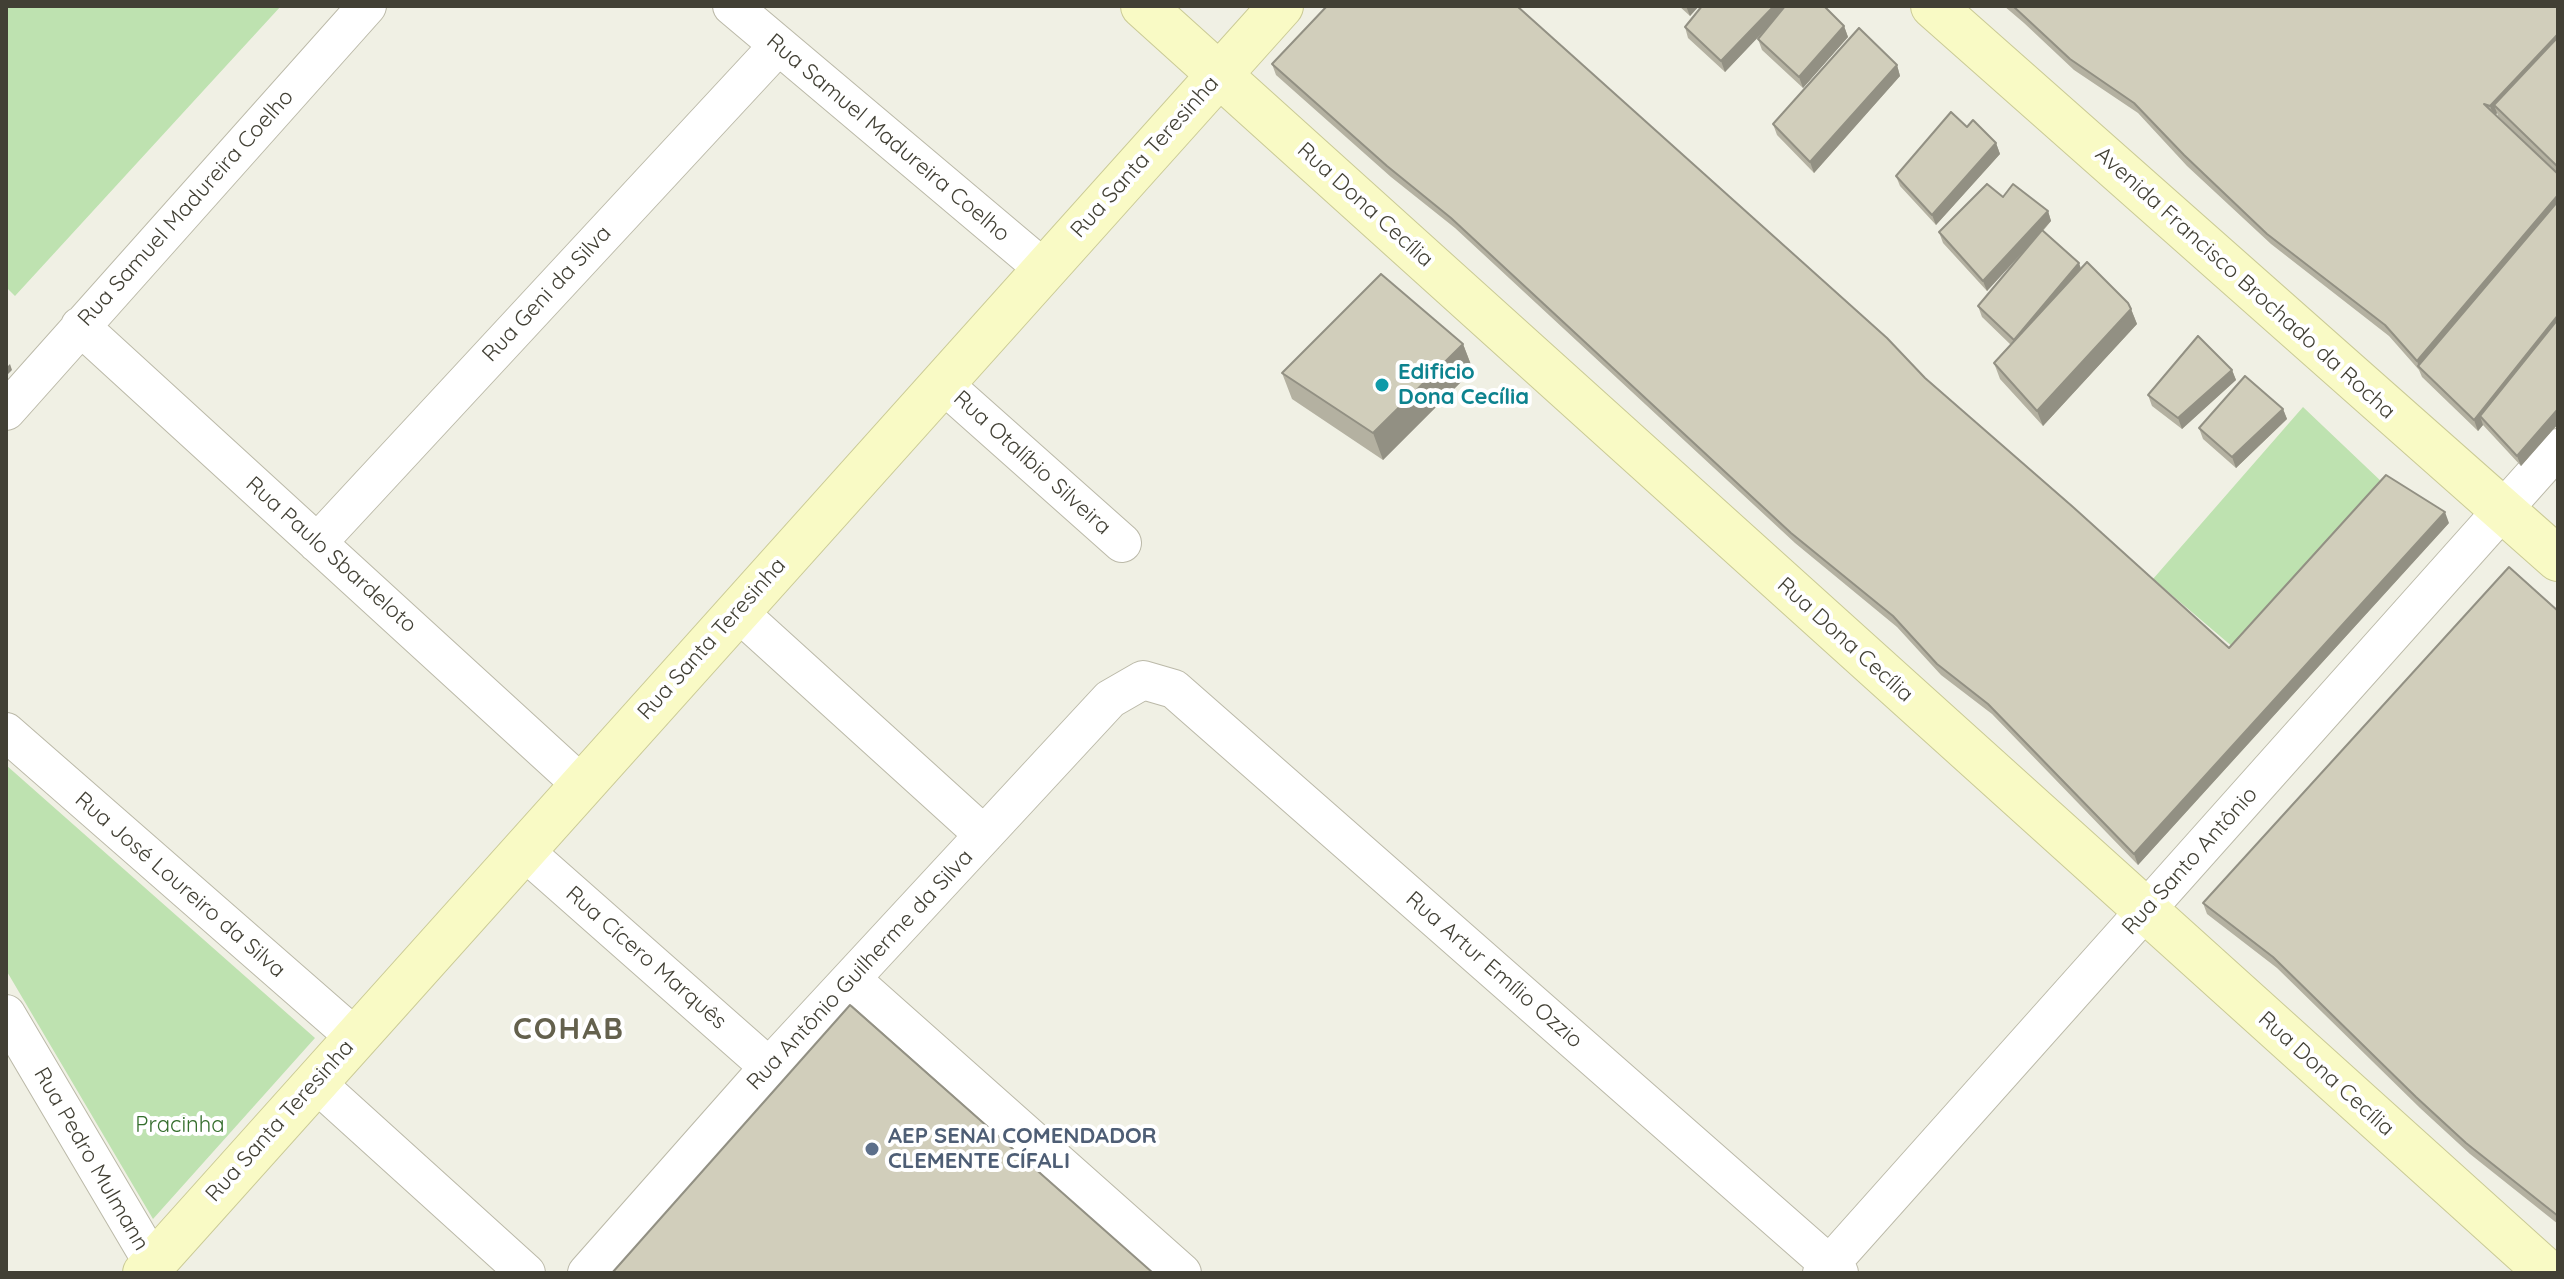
<!DOCTYPE html>
<html>
<head>
<meta charset="utf-8">
<style>
  body { margin:0 }
  #map { position:relative; width:2564px; height:1279px; overflow:hidden; background:#f0f0e4; font-family:Quicksand,sans-serif }
  canvas { display:block }
  .frame { position:absolute; inset:0; border:8px solid #424035; pointer-events:none }
</style>
</head>
<body>
<div id="map">
<canvas width="2564" height="1279"></canvas>
<div class="frame"></div>
</div>
<script>
const ctx = document.querySelector('canvas').getContext('2d');
ctx.lineJoin = 'round';
function fill(path, color) { ctx.fillStyle = color; ctx.fill(path, 'evenodd'); }
const toPath = rows => new Path2D(rows.map(r => 'M' + r).join(''));
function trace(path, color, width, dash) { ctx.strokeStyle = color; ctx.lineWidth = width; ctx.lineCap = dash ? 'butt' : 'round'; ctx.setLineDash(dash || []); ctx.stroke(path); }
function label(font, color, halo, rows, align = 'center') {
  ctx.font = font + ' Quicksand,sans-serif'; ctx.lineWidth = 8; ctx.setLineDash([]); ctx.textBaseline = 'middle'; ctx.strokeStyle = halo; ctx.fillStyle = color; for (const [text, x, y, turn = 0] of rows) {
    ctx.save(); ctx.translate(x, y); ctx.rotate((+turn || 0) * Math.PI / 180); ctx.textAlign = isNaN(turn) ? turn : align; if (halo) ctx.strokeText(text, 0, 0); ctx.fillText(text, 0, 0); ctx.restore();
  }
}
fill(toPath([
  [6,6,281,6,15,296,6,287],
  [2303,407,2384,484,2234,648,2153,579],
  [6,765,315,1038,153,1219,6,970]
]), '#bee2b0');
const street = toPath([
  [732,6,1044,269],
  [80,326,582,785],
  [942,383,1122,543],
  [6,411,367,6],
  [317,543,778,46],
  [737,611,984,835],
  [6,732,355,1037],
  [523,850,769,1067],
  [851,979,1182,1273],
  [6,1014,153,1263],
  [315,1082,526,1273],
  [587,1273,769,1067,1110,699,1143,680,1174,689,1839,1273],
  [1822,1273,2558,448]
]);
const secondary = toPath([
  [1143,6,2548,1273],
  [1933,6,2558,559],
  [145,1273,1281,6]
]);
trace(street, '#bbb9a8', 40);
trace(secondary, '#caca95', 46);
trace(street, '#fff', 38);
trace(secondary, '#f9fac5', 44);
fill(toPath([
  [1679,6,1699,6,1690,16],
  [2004,6,2558,6,2558,424,2521,466,2483,425,2478,431,2422,377,2419,370,2389,336,2271,244,2187,166,2138,113,2074,70,2024,23],
  [2497,113,2498,116,2534,151,2496,115],
  [1522,11,1925,378,2229,648,2449,523,2138,865,1992,714,1941,675,1897,627,1795,543,1455,228,1391,177,1276,75,1272,64],
  [1844,26,1848,37,1803,88,1762,50,1758,39,1767,27,1725,72,1688,38,1685,27],
  [1897,65,1900,76,1814,173,1777,135,1773,124],
  [1967,127,1996,143,2000,154,1936,225,1900,186,1896,176],
  [2003,197,2048,211,2051,221,2043,231,2081,269,2131,309,2137,324,2043,426,2000,379,1994,363,2011,345,1982,317,1978,306,2026,249,1987,291,1943,243,1939,232],
  [1463,344,1473,370,1383,460,1292,399,1282,373],
  [2232,370,2236,380,2182,429,2152,406,2148,395],
  [2283,409,2287,419,2236,468,2203,439,2199,428],
  [2558,611,2558,1224,2470,1154,2420,1108,2277,968,2207,914,2203,903]
]), '#b4b1a1');
fill(toPath([
  [1686,6,1699,6,1690,16],
  [1774,6,1788,6,1725,72,1721,61],
  [1844,26,1848,37,1803,88,1799,77],
  [2558,34,2558,49,2494,105,2497,113,2494,117,2490,106],
  [1897,65,1900,76,1814,173,1810,162],
  [1996,143,2000,154,1936,225,1932,215],
  [2558,195,2558,210,2419,367,2417,361],
  [2048,211,2051,221,1987,291,1983,281],
  [2079,263,2083,274,2014,340],
  [2131,309,2137,324,2043,426,2037,411],
  [2558,315,2558,331,2480,416,2483,425,2478,431,2474,420],
  [1463,344,1473,370,1383,460,1373,433],
  [10,364,12,370,6,376,6,368],
  [2232,370,2236,380,2182,429,2178,418],
  [2283,409,2287,419,2236,468,2232,457],
  [2558,409,2558,424,2521,466,2517,456],
  [2445,512,2449,523,2138,865,2134,854]
]), '#929083');
const building = toPath([
  [1327,6,1517,6,1887,338,1925,378,2073,507,2229,648,2386,475,2445,512,2134,854,1988,704,1937,664,1893,616,1791,533,1451,218,1387,166,1272,64,1327,6],
  [1702,6,1774,6,1721,61,1685,27,1702,6],
  [1785,6,1824,6,1844,26,1799,77,1758,39,1785,6],
  [2013,6,2558,6,2558,34,2490,106,2484,104,2558,174,2558,195,2417,361,2385,325,2267,234,2184,155,2134,103,2070,59,2013,6],
  [1859,28,1897,65,1810,162,1773,124,1859,28],
  [2558,37,2558,167,2494,105,2558,37],
  [1951,112,1967,127,1973,120,1996,143,1932,215,1896,176,1951,112],
  [1987,184,2003,197,2013,184,2048,211,1983,281,1939,232,1987,184],
  [2558,201,2558,315,2474,420,2418,366,2558,201],
  [2042,230,2079,263,2014,340,1978,306,2042,230],
  [2087,262,2128,303,2131,309,2037,411,1994,363,2087,262],
  [1381,274,1463,344,1373,433,1282,373,1381,274],
  [2558,319,2558,409,2517,456,2480,416,2558,319],
  [2198,336,2232,370,2178,418,2148,395,2198,336],
  [2245,376,2283,409,2232,457,2199,428,2245,376],
  [2509,567,2558,611,2558,1216,2466,1143,2416,1097,2273,957,2203,903,2509,567],
  [850,1005,1153,1273,612,1273,850,1005]
]);
fill(building, '#d1cebb');
trace(building, '#929083', 2);
for (const [x, y, r, color] of [
  [1382,385,8,"#0f9aa8"],
  [872,1149,8,"#5c6f8a"]
]) { const dot = new Path2D(); dot.arc(x, y, r, 0, 2 * Math.PI); ctx.fillStyle = color; ctx.fill(dot); trace(dot, '#fff', 3); }
label('22px', '#424035', '#fff', [
  ["Rua Samuel Madureira Coelho",888,138,40],
  ["Rua Santa Teresinha",1145,157,-48],
  ["Rua Dona Cecília",1365,205,42],
  ["Rua Samuel Madureira Coelho",186,208,-48],
  ["Avenida Francisco Brochado da Rocha",2245,283,42],
  ["Rua Geni da Silva",547,294,-47],
  ["Rua Otalíbio Silveira",1032,463,42],
  ["Rua Paulo Sbardeloto",331,555,42],
  ["Rua Santa Teresinha",712,639,-48],
  ["Rua Dona Cecília",1845,640,42],
  ["Rua Santo Antônio",2190,861,-48],
  ["Rua José Loureiro da Silva",180,885,41],
  ["Rua Cícero Marquês",646,958,41],
  ["Rua Antônio Guilherme da Silva",860,970,-47],
  ["Rua Artur Emílio Ozzio",1494,970,41],
  ["Rua Dona Cecília",2326,1074,42],
  ["Rua Santa Teresinha",280,1121,-48],
  ["Rua Pedro Mulmann",91,1159,60]
]);
label('bold 22px', '#0d838f', '#fff', [
  ["Edificio",1398,372],
  ["Dona Cecília",1398,397]
], 'left');
label('22px', '#356e2d', '#fff', [
  ["Pracinha",180,1125]
]);
label('bold 22px', '#4e5e75', '#fff', [
  ["AEP SENAI COMENDADOR",888,1136],
  ["CLEMENTE CÍFALI",888,1161]
], 'left');
ctx.letterSpacing = '2px';
label('bold 30px', '#64614d', '#fff', [
  ["COHAB",569,1030]
]);
ctx.letterSpacing = '0px';
</script>
</body>
</html>
